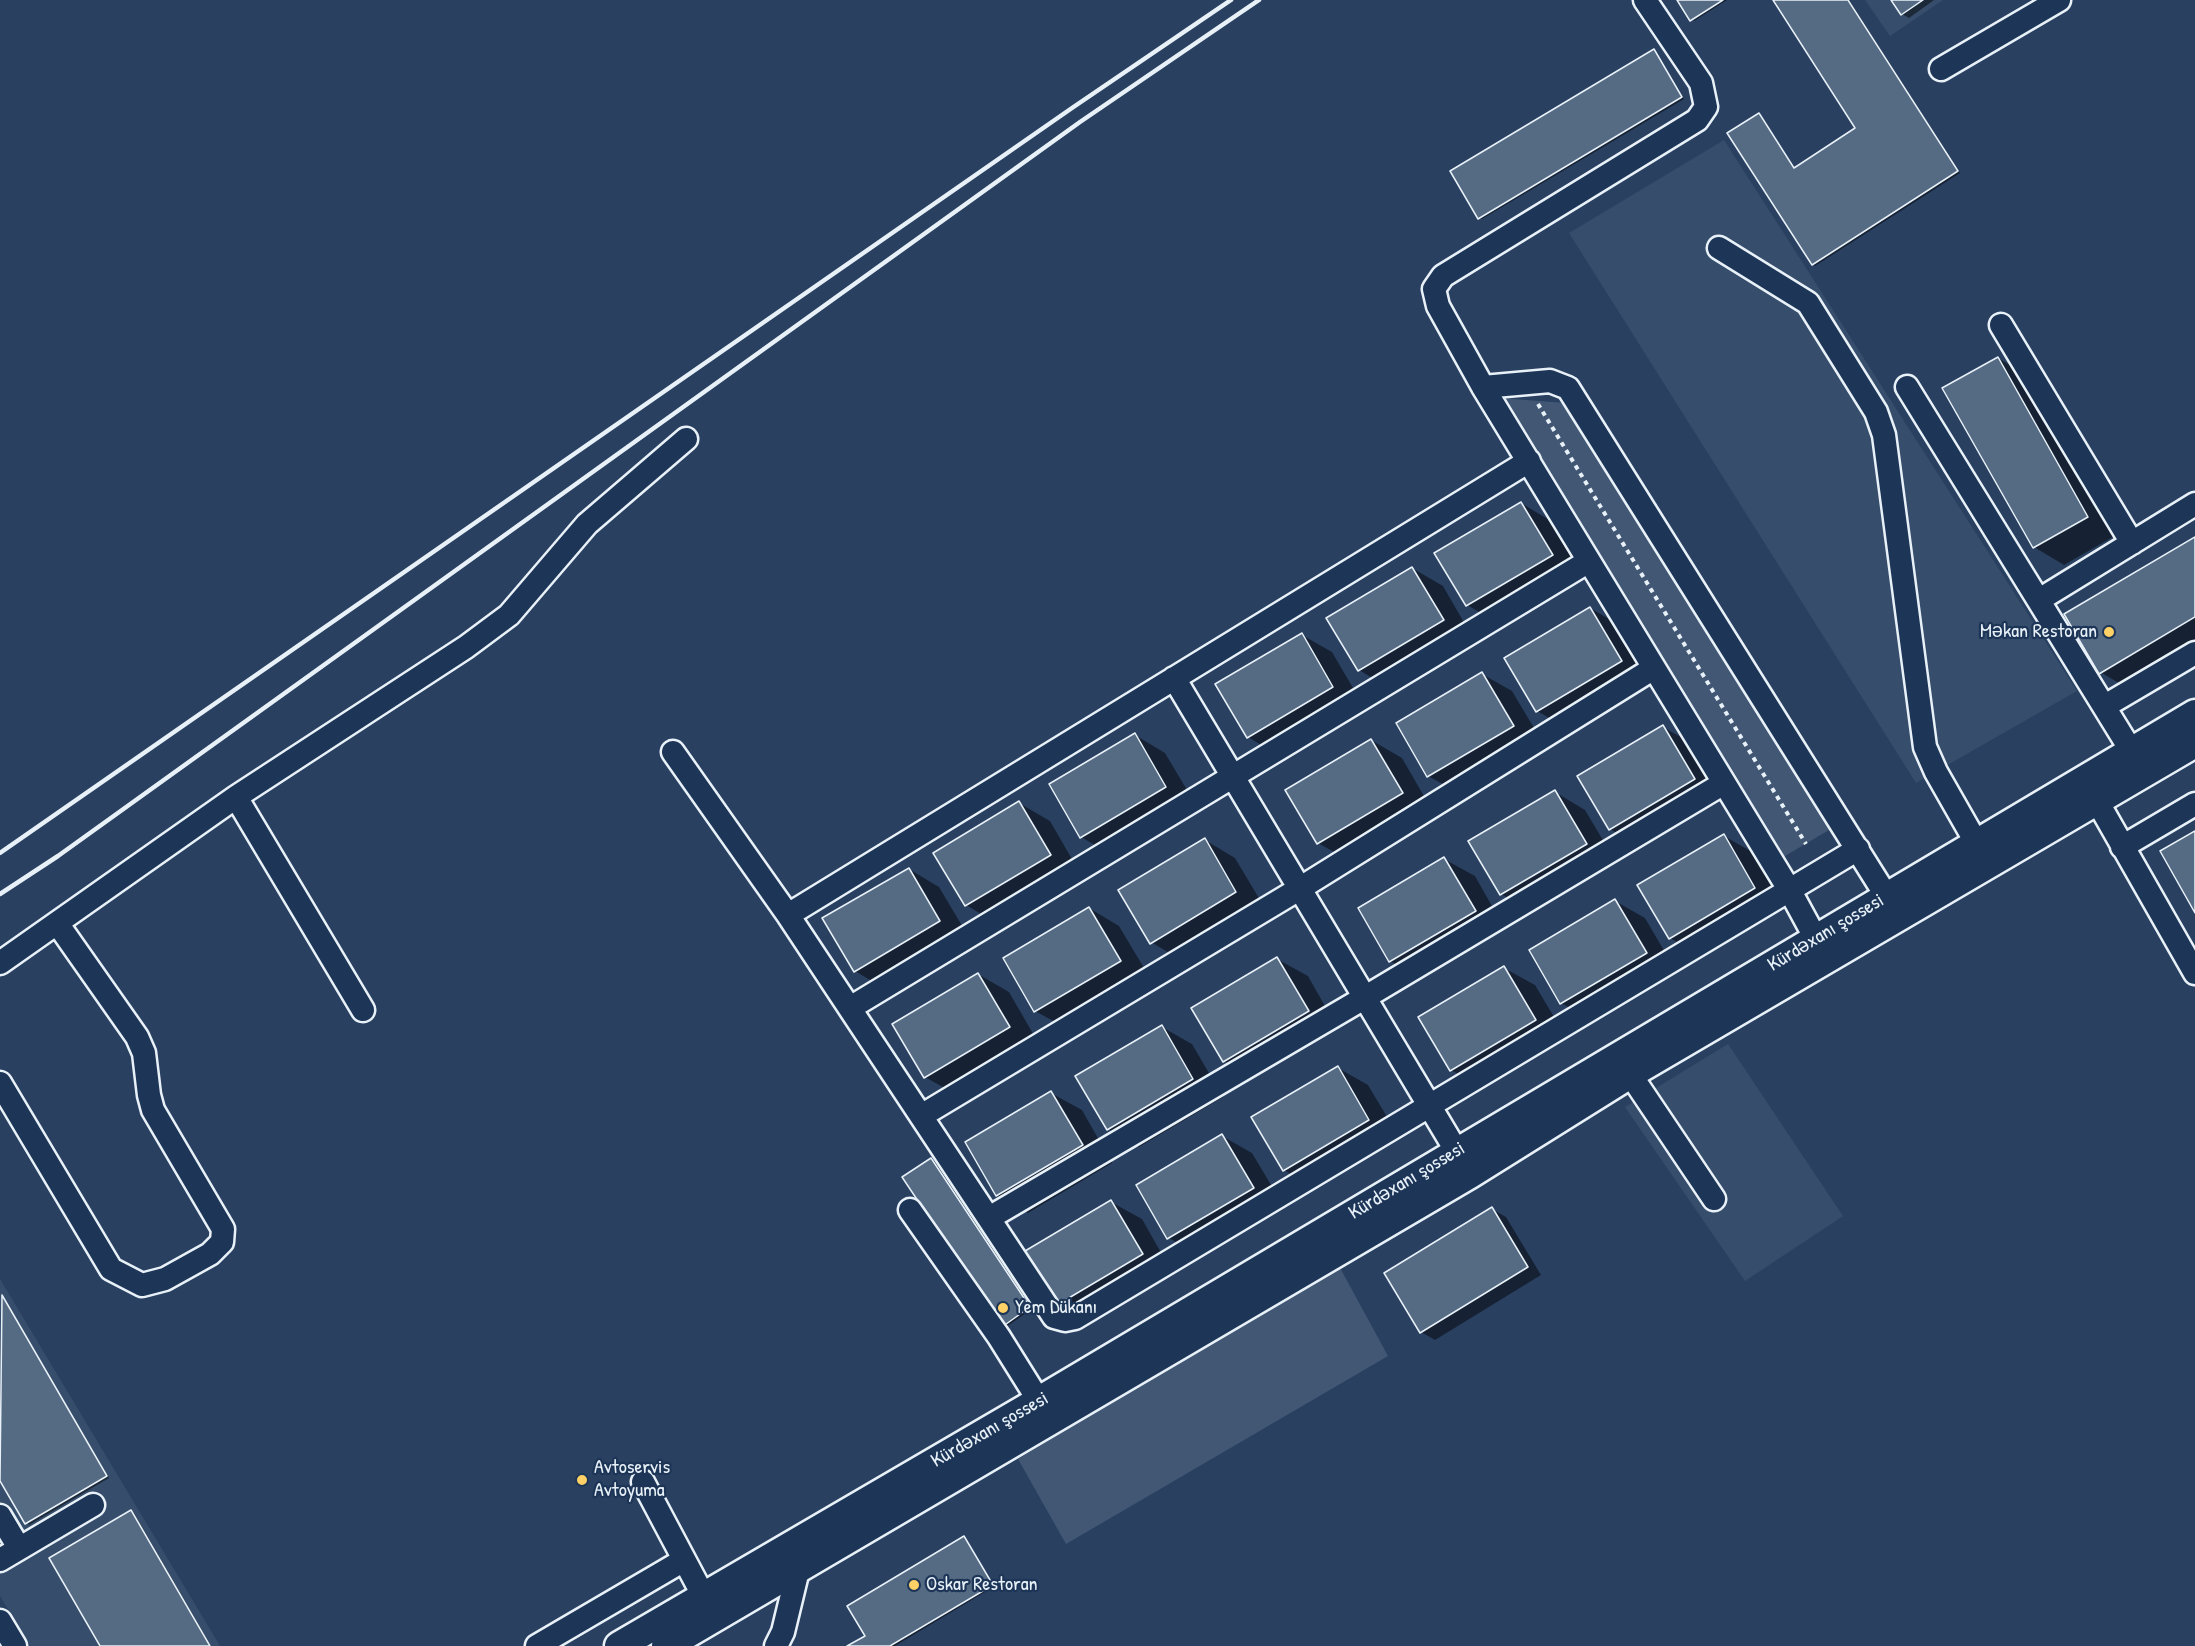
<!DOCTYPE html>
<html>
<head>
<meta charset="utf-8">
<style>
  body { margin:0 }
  canvas { display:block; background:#294061 }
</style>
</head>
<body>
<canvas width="2195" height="1646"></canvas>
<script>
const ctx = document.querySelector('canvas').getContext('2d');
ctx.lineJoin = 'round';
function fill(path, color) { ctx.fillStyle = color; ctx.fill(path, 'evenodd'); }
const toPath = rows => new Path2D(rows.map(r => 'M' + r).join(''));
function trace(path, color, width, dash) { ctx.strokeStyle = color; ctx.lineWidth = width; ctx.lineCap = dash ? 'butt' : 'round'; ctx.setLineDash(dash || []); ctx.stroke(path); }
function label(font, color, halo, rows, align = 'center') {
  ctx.font = font + ' "Patrick Hand",sans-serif'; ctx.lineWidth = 4.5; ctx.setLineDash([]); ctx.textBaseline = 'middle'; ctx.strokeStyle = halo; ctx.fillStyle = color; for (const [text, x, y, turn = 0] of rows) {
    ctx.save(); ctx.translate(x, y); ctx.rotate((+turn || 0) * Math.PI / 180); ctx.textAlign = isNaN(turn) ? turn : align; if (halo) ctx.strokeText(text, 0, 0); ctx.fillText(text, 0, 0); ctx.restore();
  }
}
fill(toPath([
  [1865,0,1943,0,1890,36],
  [1724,140,2077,691,1916,783,1569,233],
  [1728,1044,1843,1216,1745,1281,1625,1107],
  [0,1279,220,1646,30,1646,0,1596]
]), '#364d6b');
fill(toPath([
  [1500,398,1565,403,1834,827,1780,859],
  [1339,1266,1388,1356,1066,1544,1018,1459]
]), '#415774');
fill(toPath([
  [1679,0,1727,0,1694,21],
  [1775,0,1849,0,1960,173,1815,266,1813,264,1759,114,1795,169,1857,129],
  [1892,0,1934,0,1909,18,1902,14],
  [1654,51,1684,99,1482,219,1479,218],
  [1998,358,2028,376,2118,534,2064,565,2034,547],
  [1521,503,1551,521,1582,573,1498,623,1467,605],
  [2195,538,2195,652,2131,690,2100,672],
  [1412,568,1443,586,1473,638,1389,688,1359,670],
  [1590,608,1621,626,1652,678,1567,728,1537,711],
  [1302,635,1332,652,1363,705,1278,755,1248,737],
  [1482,674,1512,691,1543,743,1459,793,1428,776],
  [1663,727,1693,744,1724,797,1640,847,1610,829],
  [1135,735,1165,753,1196,805,1112,855,1081,837],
  [1371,740,1402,758,1432,810,1348,860,1318,843],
  [1555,792,1585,810,1616,862,1532,912,1501,894],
  [1019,803,1050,821,1080,873,996,923,966,905],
  [1724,836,1754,853,1785,906,1700,955,1670,938],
  [1205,840,1235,858,1266,910,1181,960,1151,942],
  [1444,859,1475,876,1505,929,1421,979,1390,961],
  [909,869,939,887,970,939,885,989,855,971],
  [1615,901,1645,918,1676,971,1592,1020,1561,1003],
  [1089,908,1119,926,1150,978,1066,1028,1035,1011],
  [1277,959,1308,976,1338,1029,1254,1078,1224,1061],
  [1504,968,1535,985,1566,1037,1481,1087,1451,1070],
  [978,974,1009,992,1039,1044,955,1094,925,1077],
  [1162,1027,1192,1044,1223,1097,1139,1147,1108,1129],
  [1338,1068,1368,1085,1399,1137,1314,1187,1284,1170],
  [1051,1093,1082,1110,1112,1163,1028,1213,997,1195,967,1143],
  [1222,1136,1252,1153,1283,1205,1199,1255,1169,1238],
  [931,1160,1032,1309,1006,1327,1003,1326],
  [1111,1202,1142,1219,1172,1272,1088,1322,1058,1304],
  [1492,1209,1506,1217,1541,1275,1435,1340,1421,1332],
  [2,1296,4,1298,109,1478,29,1525,0,1478],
  [131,1511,134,1513,211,1646,102,1646],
  [964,1538,995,1586,895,1646,850,1646,867,1636]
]), '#0007');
const building = toPath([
  [1677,0,1723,0,1690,21,1677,0],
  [1773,0,1848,0,1958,171,1812,265,1727,133,1759,113,1794,168,1855,128,1773,0],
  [1891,0,1923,0,1901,15,1891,0],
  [1654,49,1682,97,1478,219,1450,171,1654,49],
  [1998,357,2088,517,2033,548,1942,388,1998,357],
  [1521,502,1553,555,1466,606,1434,553,1521,502],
  [2195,537,2195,617,2099,674,2064,614,2195,537],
  [1412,567,1444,620,1358,671,1326,618,1412,567],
  [1590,607,1622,661,1536,712,1504,658,1590,607],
  [1302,633,1333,687,1247,738,1215,684,1302,633],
  [1482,672,1514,726,1427,777,1396,723,1482,672],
  [1663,725,1695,779,1609,830,1577,776,1663,725],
  [1135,733,1166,787,1080,838,1049,784,1135,733],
  [1371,739,1403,793,1317,844,1285,790,1371,739],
  [1555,790,1587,844,1500,895,1468,841,1555,790],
  [1019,801,1051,855,965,906,933,853,1019,801],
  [2195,831,2195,913,2160,851,2195,831],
  [1724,834,1755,888,1669,939,1637,885,1724,834],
  [1205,838,1236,892,1150,944,1118,890,1205,838],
  [1444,857,1476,911,1389,962,1358,908,1444,857],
  [909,868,940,921,854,972,822,918,909,868],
  [1615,899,1647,953,1560,1004,1529,950,1615,899],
  [1089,907,1121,961,1034,1012,1003,958,1089,907],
  [1277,957,1309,1011,1223,1062,1191,1008,1277,957],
  [1504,966,1536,1020,1450,1071,1418,1017,1504,966],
  [978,973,1010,1027,924,1078,892,1024,978,973],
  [1162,1025,1193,1079,1107,1130,1075,1076,1162,1025],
  [1338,1066,1369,1120,1283,1171,1251,1117,1338,1066],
  [1051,1091,1083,1145,996,1196,965,1142,1051,1091],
  [1222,1134,1254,1188,1167,1239,1136,1185,1222,1134],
  [931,1158,1030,1307,1002,1327,902,1177,931,1158],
  [1111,1200,1143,1254,1057,1305,1025,1251,1111,1200],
  [1492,1207,1528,1267,1420,1333,1384,1273,1492,1207],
  [2,1295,107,1476,25,1524,0,1481,2,1295],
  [131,1510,210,1646,100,1646,49,1558,131,1510],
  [964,1536,993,1585,890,1646,847,1646,865,1636,847,1606,964,1536]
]);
fill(building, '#556a83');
trace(building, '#e8f1f8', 1.5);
const minor = toPath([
  [1645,0,1701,83,1706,107,1697,120,1443,276,1434,289,1438,306,1483,387,1790,891,1816,939],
  [1941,69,2059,0],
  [1719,248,1808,303,1876,412,1884,435,1925,747,1936,772,1977,844],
  [2001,325,2132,543],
  [1483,387,1550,381,1568,388,1887,897],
  [1907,387,2132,752],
  [2039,600,2195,504],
  [1174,678,1466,1167],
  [2105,706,2195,653],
  [673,752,788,915,1054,1317,1065,1320,1075,1318,1858,849],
  [236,797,363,1010],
  [2097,801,2195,973],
  [2122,847,2195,804],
  [788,915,1529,461],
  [0,963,236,797,466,647,509,615,587,524,686,439],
  [850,1008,1589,561],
  [1630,1074,1714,1199],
  [0,1083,111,1269,142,1285,165,1279,210,1254,222,1242,223,1229,153,1110,149,1095,144,1053,137,1037,57,923],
  [921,1116,1299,889,1654,668],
  [910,1210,999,1337,1039,1401],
  [989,1218,1364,998,1724,783],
  [643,1482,704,1597],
  [0,1516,19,1548],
  [0,1560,93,1505],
  [0,1621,15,1646],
  [537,1646,684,1560],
  [776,1646,783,1632,798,1570]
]);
const major = toPath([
  [619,1646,1039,1401,2195,714],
  [666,1646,1470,1174,1630,1074,2195,743]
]);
trace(minor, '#e8f1f8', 27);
trace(major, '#e8f1f8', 33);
trace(toPath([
  [1538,404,1806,844]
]), '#e8f1f8', 4, [4.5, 4.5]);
trace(minor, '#1d3557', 22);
trace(major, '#1d3557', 28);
trace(toPath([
  [0,853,1072,108,1231,0],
  [0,894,58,856,1080,122,1259,0]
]), '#e8f1f8', 4.5);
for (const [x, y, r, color] of [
  [2109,632,6,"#ffd166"],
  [1003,1308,6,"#ffd166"],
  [582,1480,6,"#ffd166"],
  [914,1585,6,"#ffd166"]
]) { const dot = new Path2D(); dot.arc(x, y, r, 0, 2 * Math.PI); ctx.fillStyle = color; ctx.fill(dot); trace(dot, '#1d3557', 2); }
label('20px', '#e8f1f8', '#1d3557', [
  ["Məkan Restoran",2097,632,"right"],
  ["Yem Dükanı",1015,1308],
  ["Avtoservis",594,1468],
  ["Avtoyuma",594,1491],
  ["Oskar Restoran",926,1585]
], 'left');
label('20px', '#e8f1f8', '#1d3557', [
  ["Kürdəxanı şossesi",1826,933,-31],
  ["Kürdəxanı şossesi",1407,1181,-31],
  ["Kürdəxanı şossesi",990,1430,-30]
]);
</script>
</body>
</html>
